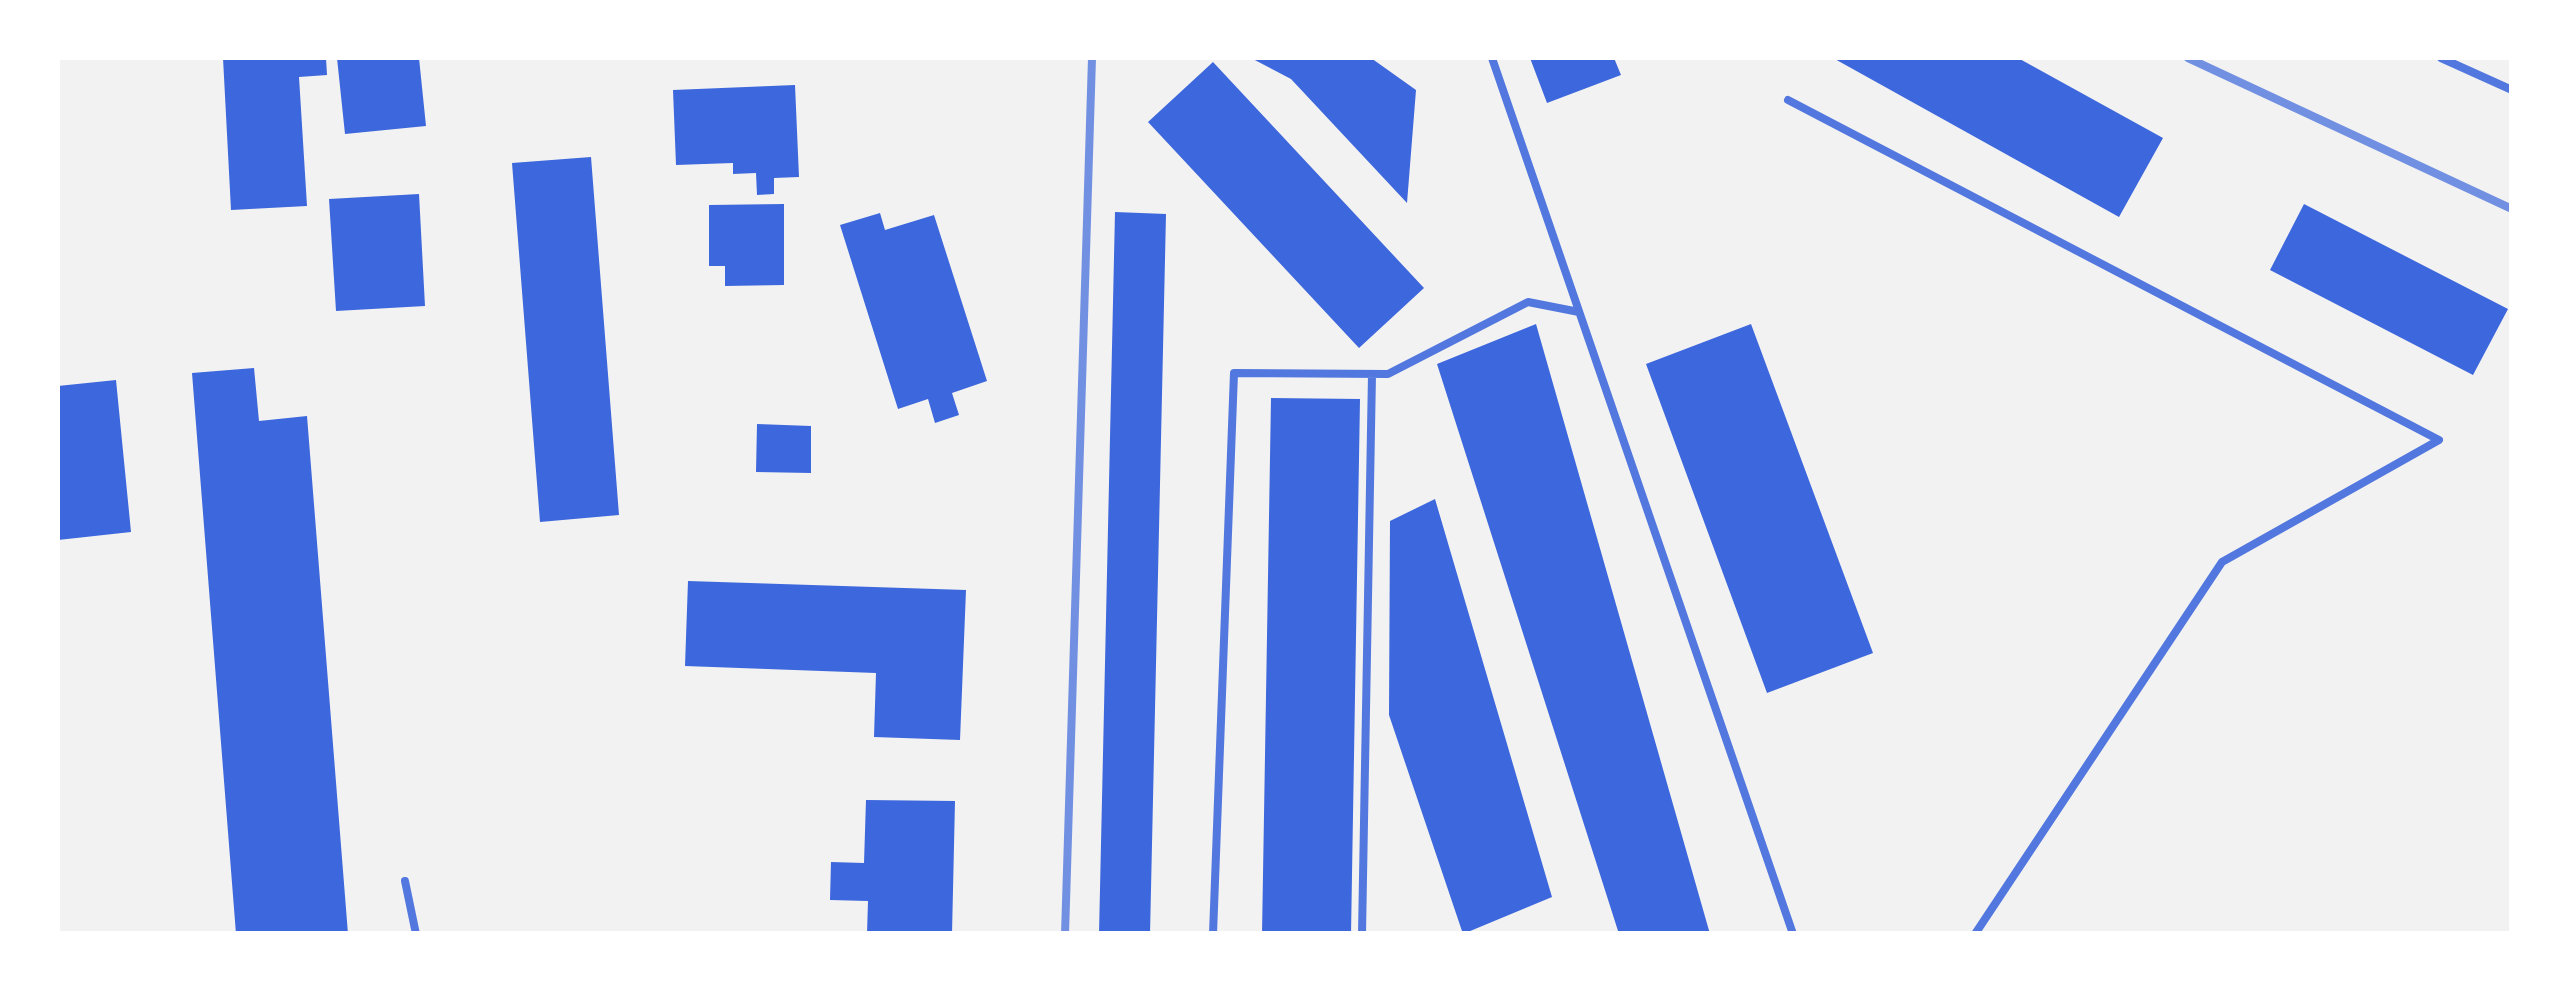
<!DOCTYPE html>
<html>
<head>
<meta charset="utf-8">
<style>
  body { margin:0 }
  #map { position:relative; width:2569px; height:991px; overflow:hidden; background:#f2f2f2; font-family:"DM Sans",sans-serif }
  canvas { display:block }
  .frame { position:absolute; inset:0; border:60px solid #fff; pointer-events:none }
</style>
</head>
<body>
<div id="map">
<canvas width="2569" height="991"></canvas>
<div class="frame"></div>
</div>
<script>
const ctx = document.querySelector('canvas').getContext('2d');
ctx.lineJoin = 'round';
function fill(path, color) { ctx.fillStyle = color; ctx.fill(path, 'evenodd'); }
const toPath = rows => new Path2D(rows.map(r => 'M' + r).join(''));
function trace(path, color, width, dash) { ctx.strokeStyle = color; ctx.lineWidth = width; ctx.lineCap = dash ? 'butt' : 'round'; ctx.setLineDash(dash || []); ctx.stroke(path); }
fill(toPath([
  [223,58,326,58,327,75,299,77,307,206,231,210],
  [337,58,419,58,426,126,345,134],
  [1251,58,1371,58,1416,90,1407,203,1291,79],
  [1530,58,1614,58,1621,75,1547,103],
  [1833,58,2018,58,2163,138,2119,217],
  [1213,62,1424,288,1359,348,1148,122],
  [795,85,799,177,774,178,774,194,757,195,756,173,733,174,733,163,676,165,673,90],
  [591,157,619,515,540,522,512,163],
  [419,194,425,306,336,311,329,199],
  [784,204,784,285,725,286,725,266,709,266,709,205],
  [2304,204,2508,309,2473,375,2270,270],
  [1115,212,1166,214,1150,934,1099,934],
  [880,213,885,230,934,215,987,381,952,393,959,415,935,423,928,399,898,409,840,225],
  [1536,324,1710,934,1619,934,1437,364],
  [1751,324,1873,653,1767,693,1646,364],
  [254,368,259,421,307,416,348,934,236,934,192,373],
  [116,380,131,532,58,540,58,386],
  [1271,398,1360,399,1351,934,1262,934],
  [757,424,811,426,811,473,756,472],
  [1435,499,1552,897,1463,934,1389,715,1390,521],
  [688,581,966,590,960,740,874,737,876,673,685,666],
  [866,800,955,801,952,934,867,934,868,901,830,900,831,862,864,863]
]), '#3d67dc');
trace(toPath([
  [1492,58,1793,934],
  [2441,58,2512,90],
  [1788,100,2439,440,2222,562,1975,934],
  [405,881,416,934],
  [1213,934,1234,373,1388,374,1528,302,1579,312],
  [1362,934,1372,374]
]), '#5277de', 8);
trace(toPath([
  [2188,58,2512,209],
  [1065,934,1092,58]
]), '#7290e2', 8);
</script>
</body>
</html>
